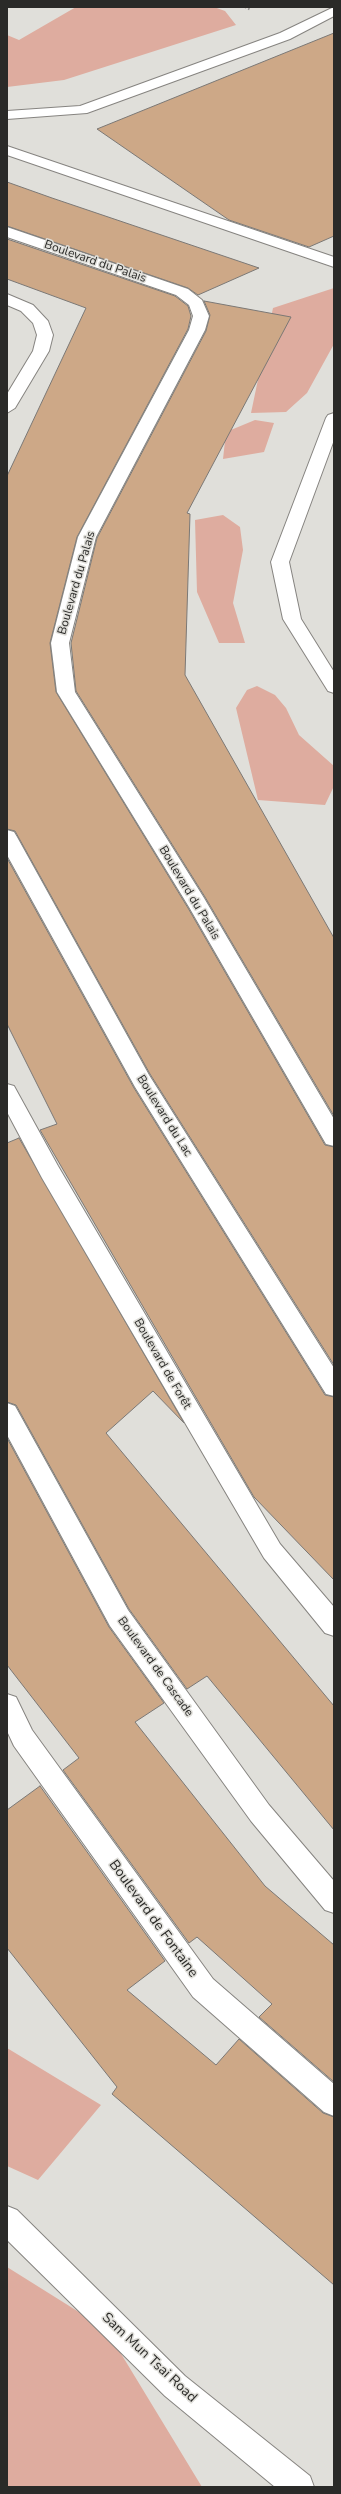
<!DOCTYPE html>
<html>
<head>
<meta charset="utf-8">
<style>
  body { margin:0 }
  #map { position:relative; width:341px; height:2494px; overflow:hidden; background:#e0dfda; font-family:"Nunito Sans",sans-serif }
  canvas { display:block }
  .frame { position:absolute; inset:0; border:8px solid #2a2a28; pointer-events:none }
</style>
</head>
<body>
<div id="map">
<canvas width="341" height="2494"></canvas>
<div class="frame"></div>
</div>
<script>
const ctx = document.querySelector('canvas').getContext('2d');
ctx.lineJoin = 'round';
function fill(path, color) { ctx.fillStyle = color; ctx.fill(path, 'evenodd'); }
const toPath = rows => new Path2D(rows.map(r => 'M' + r).join(''));
function trace(path, color, width, dash) { ctx.strokeStyle = color; ctx.lineWidth = width; ctx.lineCap = dash ? 'butt' : 'round'; ctx.setLineDash(dash || []); ctx.stroke(path); }
function label(font, color, halo, rows, align = 'center') {
  ctx.font = font + ' "Nunito Sans",sans-serif'; ctx.lineWidth = 3; ctx.setLineDash([]); ctx.textBaseline = 'middle'; ctx.strokeStyle = halo; ctx.fillStyle = color; for (const [text, x, y, turn = 0] of rows) {
    ctx.save(); ctx.translate(x, y); ctx.rotate((+turn || 0) * Math.PI / 180); ctx.textAlign = isNaN(turn) ? turn : align; if (halo) ctx.strokeText(text, 0, 0); ctx.fillText(text, 0, 0); ctx.restore();
  }
}
fill(toPath([
  [76,7,214,7,225,11,236,25,64,80,7,87,7,35,19,40],
  [334,288,334,344,307,393,286,412,251,413,273,308],
  [255,420,274,423,264,452,223,459,226,432],
  [223,515,240,527,243,550,233,603,245,643,219,643,197,592,195,520],
  [257,686,275,695,286,708,299,735,334,766,334,786,325,805,258,800,236,708,247,690],
  [7,2048,101,2105,38,2180,7,2166],
  [7,2267,106,2329,202,2487,7,2487]
]), '#deac9f');
const building = toPath([
  [334,33,334,236,309,247,229,220,97,129,334,33],
  [7,182,52,198,259,268,198,295,188,288,7,226,7,182],
  [7,239,175,296,188,306,191,316,188,329,77,537,50,643,56,692,188,908,325,1145,334,1147,334,1365,150,1074,15,831,7,829,7,476,86,308,7,279,7,239],
  [204,301,291,317,187,513,190,514,185,675,334,938,334,1116,205,897,76,691,71,643,97,538,206,331,210,315,204,301],
  [7,858,134,1088,325,1395,334,1397,334,1580,254,1497,40,1130,57,1124,7,1024,7,858],
  [19,1138,184,1423,153,1391,106,1433,334,1706,334,1830,207,1676,187,1689,129,1609,16,1405,7,1402,7,1143,19,1138],
  [7,1438,109,1627,164,1703,135,1722,265,1886,334,1945,334,2082,259,2017,272,2004,197,1937,189,1943,63,1770,79,1758,7,1665,7,1438],
  [40,1786,165,1961,127,1990,216,2065,239,2039,323,2113,334,2117,334,2285,112,2094,117,2087,7,1948,7,1810,40,1786]
]);
fill(building, '#cda887');
trace(building, '#7b7875', 1);
const lane = toPath([
  [334,7,334,16,290,39,87,113,7,119,7,111,80,106,280,33,334,7],
  [7,146,334,257,334,267,7,155,7,146],
  [7,227,188,289,202,300,209,316,205,330,96,537,69,643,75,692,204,898,334,1119,334,1146,326,1144,189,907,57,692,51,643,78,537,189,330,193,316,189,305,176,295,7,237,7,227],
  [7,294,33,305,48,321,53,335,49,351,15,408,7,413,7,394,33,351,37,335,33,323,21,311,7,305,7,294],
  [7,830,14,832,17,837,149,1075,334,1368,334,1396,326,1394,135,1087,7,855,7,830],
  [7,1084,14,1086,58,1166,280,1544,334,1607,334,1636,325,1633,264,1558,42,1178,7,1112,7,1084],
  [7,1403,15,1406,128,1610,269,1805,334,1881,334,1913,325,1910,251,1821,110,1626,7,1435,7,1403],
  [7,1694,16,1697,32,1730,213,1979,334,2084,334,2116,324,2112,193,1997,14,1746,7,1731,7,1694]
]);
const street = toPath([
  [334,413,334,440,289,562,301,619,334,672,334,693,328,691,283,619,271,562,326,418,328,415,334,413]
]);
const secondary = toPath([
  [7,2206,17,2210,185,2376,310,2476,314,2487,275,2487,165,2396,7,2240,7,2206]
]);
trace(lane, '#868480', 2);
trace(street, '#868480', 2);
trace(secondary, '#868480', 2);
trace(toPath([
  [245,7,251,10]
]), '#93928e', 2, [1.5, 2]);
fill(lane, '#fff');
fill(street, '#fff');
fill(secondary, '#fff');
label('12px', '#2a2a28', '#e0dfda', [
  ["Boulevard du Palais",95,262,19],
  ["Boulevard du Palais",77,583,-74],
  ["Boulevard du Palais",189,893,59],
  ["Boulevard du Lac",164,1116,58],
  ["Boulevard de Forêt",162,1364,60],
  ["Boulevard de Cascade",155,1667,54]
]);
label('14px', '#2a2a28', '#e0dfda', [
  ["Boulevard de Fontaine",153,1919,54],
  ["Sam Mun Tsai Road",149,2358,43]
]);
</script>
</body>
</html>
